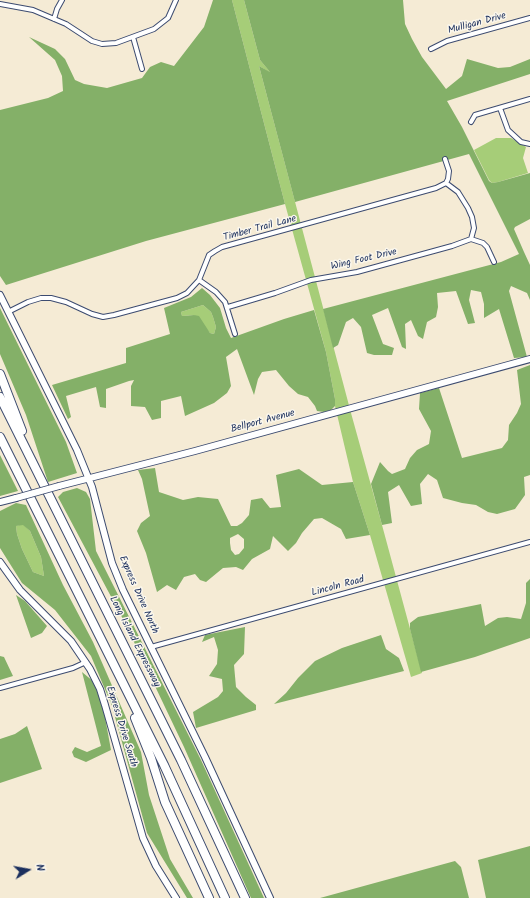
<!DOCTYPE html>
<html>
<head>
<meta charset="utf-8">
<style>
  body { margin:0 }
  #map { position:relative; width:530px; height:898px; overflow:hidden; background:#f5ebd5; font-family:Kalam,sans-serif }
  canvas { display:block }
  .north { position:absolute; left:8px; top:850px; width:40px; height:40px; -webkit-text-stroke:3px #fbf7ec; paint-order:stroke; rotate:79deg; font-size:11px; font-weight:700; line-height:16px; text-align:center; color:#1b2f5e }
  .north::after { content:''; display:block; margin:auto; width:14px; height:18px; background:#1b2f5e; clip-path:polygon(50% 0,100% 100%,50% 72%,0 100%) }
</style>
</head>
<body>
<div id="map">
<canvas width="530" height="898"></canvas>
<div class="north">N</div>
</div>
<script>
const ctx = document.querySelector('canvas').getContext('2d');
ctx.lineJoin = 'round';
function fill(path, color) { ctx.fillStyle = color; ctx.fill(path, 'evenodd'); }
const toPath = rows => new Path2D(rows.map(r => 'M' + r).join(''));
function trace(path, color, width, dash) { ctx.strokeStyle = color; ctx.lineWidth = width; ctx.lineCap = dash ? 'butt' : 'round'; ctx.setLineDash(dash || []); ctx.stroke(path); }
function label(font, color, halo, rows, align = 'center') {
  ctx.font = font + ' Kalam,sans-serif'; ctx.lineWidth = 3; ctx.setLineDash([]); ctx.textBaseline = 'middle'; ctx.strokeStyle = halo; ctx.fillStyle = color; for (const [text, x, y, turn = 0] of rows) {
    ctx.save(); ctx.translate(x, y); ctx.rotate((+turn || 0) * Math.PI / 180); ctx.textAlign = isNaN(turn) ? turn : align; if (halo) ctx.strokeText(text, 0, 0); ctx.fillText(text, 0, 0); ctx.restore();
  }
}
fill(toPath([
  [232,0,244,0,260,60,271,73,259,66,351,413,382,525,422,673,411,677,370,535,353,482,335,406,335,399,326,352,285,204],
  [496,138,511,138,526,147,523,158,528,173,498,182,492,183,489,180,474,150],
  [203,305,211,312,213,317,216,327,214,334,210,333,194,315,182,316,181,312],
  [23,524,30,531,41,557,44,576,33,572,22,549,17,534,16,526]
]), '#a6cd78');
fill(toPath([
  [213,0,232,0,285,204,146,241,6,285,0,276,0,110,48,98,63,91,62,76,55,60,29,37,55,49,65,59,75,80,84,84,107,88,142,78,150,67,161,62,174,66,204,27],
  [244,0,403,0,405,24,412,39,422,57,446,89,462,76,467,59,498,68,510,67,530,59,530,74,447,101,462,127,489,181,492,183,498,182,530,173,530,219,515,227,514,229,524,252,530,265,530,300,527,293,511,286,509,291,527,357,514,358,499,309,484,318,484,304,481,292,471,290,469,300,475,323,468,324,456,291,437,293,438,307,436,317,427,322,423,339,418,336,411,320,405,324,406,349,402,347,388,308,372,315,383,344,394,348,392,355,374,355,367,353,361,327,353,318,346,322,338,345,333,348,323,309,501,262,519,254,469,154,295,202,259,66,270,72,260,60],
  [202,288,210,295,220,308,226,328,231,338,284,319,314,310,326,352,335,399,335,406,331,410,324,412,317,411,315,406,308,397,298,394,289,386,276,370,262,372,258,379,254,395,237,349,226,357,231,386,227,393,214,403,185,416,181,396,161,401,161,418,152,420,145,407,131,406,131,386,134,380,129,381,106,389,106,408,100,407,96,387,66,396,71,417,68,419,52,385,126,363,126,348,170,334,164,308,191,297],
  [203,305,211,312,213,317,216,327,214,334,210,333,199,316,194,315,182,316,181,312],
  [0,308,66,442,77,473,48,482,26,415,0,354],
  [530,365,530,475,524,477,525,495,515,509,497,514,488,512,476,505,462,503,443,498,437,480,428,474,420,484,422,504,411,506,399,485,388,492,392,523,382,525,371,484,380,462,388,471,392,474,405,469,410,458,417,450,429,444,431,431,419,409,420,393,439,388,462,458,502,448,508,440,509,425,517,413,521,404,517,370],
  [0,455,18,491,0,496],
  [155,468,159,492,183,500,198,497,218,499,231,526,237,526,242,523,249,515,251,500,262,498,270,508,281,507,276,475,299,469,322,485,353,482,370,535,346,539,341,529,322,518,314,519,302,533,296,543,288,551,273,536,270,549,252,559,243,570,236,567,223,568,206,582,200,580,195,574,184,577,176,590,167,585,157,592,146,553,137,531,141,523,150,516,142,479,138,470],
  [238,534,244,539,244,548,239,554,235,555,231,550,230,543,230,538],
  [77,488,86,492,90,499,96,551,201,760,264,898,251,898,184,747,124,621,58,497,63,492],
  [16,503,26,505,63,585,93,642,141,752,149,795,170,859,193,898,187,898,147,833,112,706,91,656,55,610,22,583,0,548,0,511],
  [23,525,30,531,41,557,44,576,33,572,22,549,17,534,16,526],
  [530,579,530,638,475,657,421,672,410,629,410,623,418,617,481,604,485,626,498,618,507,617,521,619,526,603,526,583],
  [16,595,25,601,47,626,42,633,31,638],
  [245,627,244,654,234,665,236,687,246,697,256,705,256,710,196,728,193,712,218,697,223,691,222,679,209,676,217,664,218,650,214,637,202,642,205,635],
  [381,635,386,649,399,658,404,671,274,704,286,693,298,678,315,661,342,648],
  [0,656,4,657,13,676,0,680],
  [82,672,94,682,104,712,111,750,86,762,74,757,72,752,75,747,87,752,101,746],
  [27,726,42,769,0,783,0,739,15,734],
  [530,846,530,898,486,898,478,860],
  [455,861,461,867,469,898,320,898]
]), '#84b068');
const minor = toPath([
  [0,4,33,10,66,24,92,41,102,44,116,43,154,29,168,18,176,0],
  [54,19,57,9,62,0],
  [133,37,142,69],
  [431,49,447,41,530,18],
  [500,108,508,130,521,142,530,144],
  [471,122,475,115,530,99],
  [446,183,458,192,468,208,472,217,474,228,471,239],
  [199,280,216,292,225,302,235,334],
  [228,307,275,293,311,280,357,272,452,246,471,239,483,243,487,247,494,262],
  [8,312,28,302,41,298,51,298,66,302,92,314,103,317,114,315,177,298,187,293,199,280,209,255,215,251,222,247,436,188,446,183,448,179,449,171,445,159],
  [151,647,530,542],
  [0,688,73,668,86,662]
]);
const secondary = toPath([
  [0,295,77,450,92,487,112,563,123,590,205,757,270,898],
  [59,486,195,451,530,359],
  [0,502,16,498],
  [0,562,20,590,71,641,90,669,100,689,105,705,143,838,156,866,176,898]
]);
const motorway = toPath([
  [0,374,22,431],
  [0,397,181,760,245,898],
  [0,437,164,765,225,898],
  [135,718,151,758,165,802,209,898]
]);
trace(minor, '#3c4b70', 6);
trace(secondary, '#3c4b70', 8);
trace(motorway, '#3c4b70', 10);
trace(minor, '#fff', 4);
trace(secondary, '#fff', 6);
trace(motorway, '#fff', 8);
const secondaryBridge = toPath([
  [16,498,59,486]
]);
trace(secondaryBridge, '#3c4b70', 8, []);
trace(secondaryBridge, '#fff', 6);
label('10px', '#1b2f5e', '#fbf7ec', [
  ["Mulligan Drive",477,24,-15],
  ["Timber Trail Lane",260,229,-15],
  ["Wing Foot Drive",364,260,-13],
  ["Bellport Avenue",263,422,-15],
  ["Lincoln Road",338,587,-15],
  ["Express Drive North",138,595,66],
  ["Long Island Expressway",134,642,63],
  ["Express Drive South",121,727,73]
]);
</script>
</body>
</html>
